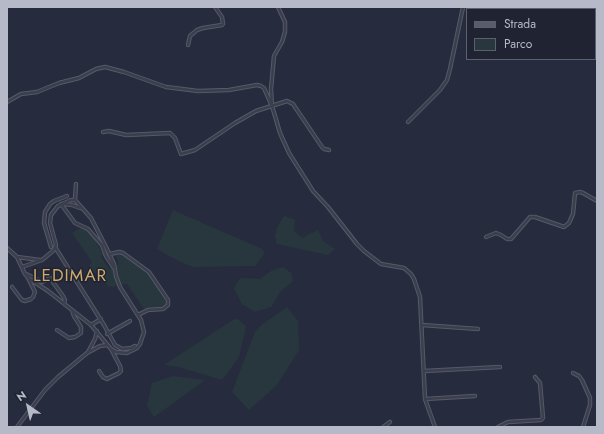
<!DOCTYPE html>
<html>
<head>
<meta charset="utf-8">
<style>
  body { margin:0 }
  #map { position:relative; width:604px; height:434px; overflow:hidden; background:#262b3d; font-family:Jost,sans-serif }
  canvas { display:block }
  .frame { position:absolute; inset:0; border:8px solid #b6b9c8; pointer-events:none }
  .legend { position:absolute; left:466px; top:8px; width:130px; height:52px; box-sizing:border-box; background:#1f2332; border:1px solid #5b5f6e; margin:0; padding:5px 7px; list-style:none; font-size:12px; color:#b6b9c8 }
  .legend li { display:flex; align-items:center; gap:8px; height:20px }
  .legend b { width:20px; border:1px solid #5b5f6e }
  .north { position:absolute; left:8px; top:386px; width:40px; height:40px; -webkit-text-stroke:3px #1f2332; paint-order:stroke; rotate:326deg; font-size:11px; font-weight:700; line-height:16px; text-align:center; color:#b6b9c8 }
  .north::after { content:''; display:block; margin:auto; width:14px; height:18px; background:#b6b9c8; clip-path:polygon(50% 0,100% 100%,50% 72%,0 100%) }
</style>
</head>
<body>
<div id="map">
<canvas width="604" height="434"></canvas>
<div class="frame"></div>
<ul class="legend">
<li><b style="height:5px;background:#585d6d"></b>Strada</li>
<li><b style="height:11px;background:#28373e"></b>Parco</li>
</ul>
<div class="north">N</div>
</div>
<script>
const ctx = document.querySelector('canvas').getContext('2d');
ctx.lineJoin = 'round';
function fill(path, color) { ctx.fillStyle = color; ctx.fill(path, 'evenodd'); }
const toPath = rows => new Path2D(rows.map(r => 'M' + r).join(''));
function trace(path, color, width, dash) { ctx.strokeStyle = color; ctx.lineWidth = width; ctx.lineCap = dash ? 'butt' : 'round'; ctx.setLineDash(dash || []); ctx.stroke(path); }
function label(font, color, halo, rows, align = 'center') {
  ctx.font = font + ' Jost,sans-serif'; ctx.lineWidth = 3; ctx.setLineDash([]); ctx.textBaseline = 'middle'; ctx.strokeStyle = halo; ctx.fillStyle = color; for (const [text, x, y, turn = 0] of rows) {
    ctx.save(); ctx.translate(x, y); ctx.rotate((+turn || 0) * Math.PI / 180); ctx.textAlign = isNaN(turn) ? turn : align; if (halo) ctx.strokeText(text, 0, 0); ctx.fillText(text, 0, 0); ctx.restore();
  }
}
fill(toPath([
  [173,210,262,249,265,253,255,266,194,267,180,262,157,249],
  [284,216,295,220,294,231,302,238,318,230,323,241,335,249,328,255,277,244,275,237,277,228],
  [82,227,87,229,94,238,103,255,101,257,109,269,119,264,116,255,117,253,122,253,148,272,167,300,167,304,161,308,149,308,144,309,127,284,117,285,113,287,110,286,109,287,103,279,99,278,91,269,89,265,92,262,72,233],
  [283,267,291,273,293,281,280,292,271,307,255,312,242,304,234,288,240,278,260,279,271,271],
  [287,307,298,321,299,350,277,385,249,410,232,392,255,332,263,324],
  [236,318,246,326,239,357,222,380,179,367,164,365],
  [173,376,205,380,154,417,147,406,152,383]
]), '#28373e');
const minor = toPath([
  [188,45,190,36,197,30,203,28,222,25,223,24,222,17,215,7],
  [7,102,21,94,37,92,59,83,79,78,96,69,105,67,124,72,166,87,198,91,229,90,257,85,261,86,264,88,272,106,280,133,289,153,313,191,328,207,357,244,364,251,381,264,404,268,411,274,414,279,420,297,425,399,435,427],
  [272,106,271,89,274,56,282,42,285,32,285,22,278,7],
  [408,122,440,90,447,80,450,69,463,7],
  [103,132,109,131,126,135,170,133,175,138,181,154,195,150,235,123,256,111,287,101,293,104,322,147,324,149,329,150],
  [75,200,76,184],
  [61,204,75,223,88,229,102,245,106,256,114,268],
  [64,204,72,205,80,208],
  [486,237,496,233,501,235,507,239,511,239,530,217,535,217,564,227,569,223,573,214,575,193,580,192,583,193,597,201],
  [51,247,44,223,45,212,50,204,54,201,67,196],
  [55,247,104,325,115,345,122,349,131,348,135,346],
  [7,248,17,257,25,274,28,278,48,291,91,325,111,349,116,352,127,353,137,348,140,344,144,332,141,320,120,287,116,276,114,264,105,245,91,218,75,200,71,200,58,206,51,215,50,223,56,245,53,251,42,260,22,267],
  [110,254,119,252,123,253,149,272,168,300,168,305,163,309,148,310,138,315],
  [17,257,40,260],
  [26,274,42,282,50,278,63,296,65,300,64,303],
  [12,287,22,300,25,301,31,299,33,297,35,292,28,278],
  [91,325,101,319],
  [422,325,478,329],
  [57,330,69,338,75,337,81,333,81,327,74,316,72,310],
  [107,334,130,321],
  [88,352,95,339,97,331],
  [99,371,103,377,107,379,119,373,121,371,120,366,111,349],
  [424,371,500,367],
  [573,373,579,376,582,380,590,398,590,405,583,427],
  [425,399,475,396],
  [17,427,45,390,58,377,87,353,100,346,107,345],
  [383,427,390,422],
  [498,427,508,422,541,420,543,418,540,383,535,377]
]);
const primary = toPath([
  [512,7,520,9],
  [592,7,597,8],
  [595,35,597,36]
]);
trace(minor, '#555968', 4.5);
trace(primary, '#434756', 6);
trace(minor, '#3a3e4d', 2.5);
trace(primary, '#585d6d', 4);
ctx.letterSpacing = '1px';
label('17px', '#cdab6d', '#1f2332', [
  ["LEDIMAR",70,277]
]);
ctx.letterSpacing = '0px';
</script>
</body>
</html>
